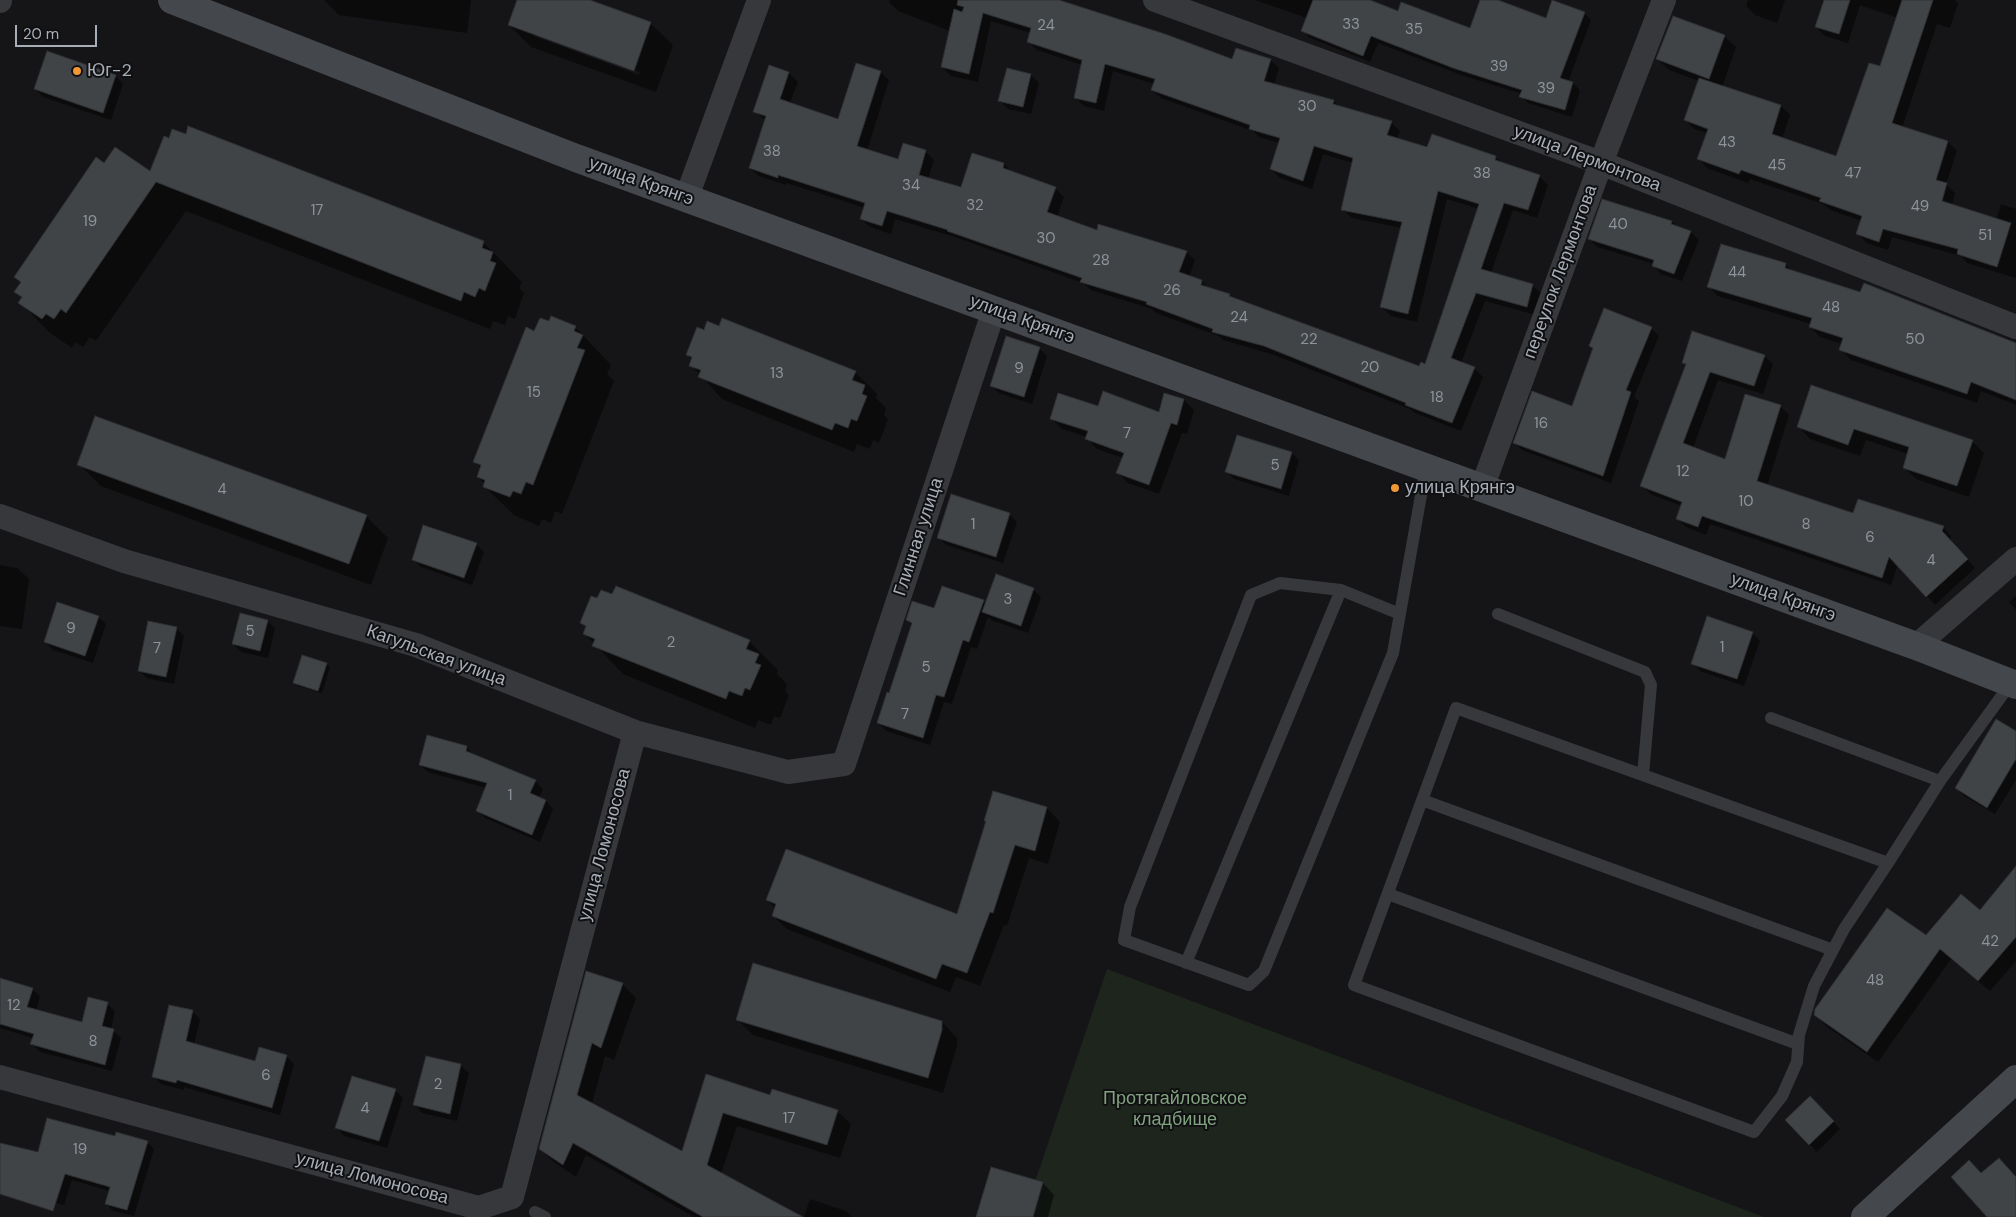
<!DOCTYPE html>
<html>
<head>
<meta charset="utf-8">
<style>
  body { margin:0 }
  #map { position:relative; width:2016px; height:1217px; overflow:hidden; background:#151517; font-family:"DM Sans",sans-serif }
  canvas { display:block }
  .scale { position:absolute; left:15px; top:25px; width:82px; height:22px; box-sizing:border-box; border:2px solid #a7aeb7; border-top:0; padding-left:6px; font-size:15px; line-height:18px; white-space:nowrap; color:#a7aeb7; -webkit-text-stroke:4px #101012; paint-order:stroke }
</style>
</head>
<body>
<div id="map">
<canvas width="2016" height="1217"></canvas>
<div class="scale">20 m</div>
</div>
<script>
const ctx = document.querySelector('canvas').getContext('2d');
ctx.lineJoin = 'round';
function fill(path, color) { ctx.fillStyle = color; ctx.fill(path, 'evenodd'); }
const toPath = rows => new Path2D(rows.map(r => 'M' + r).join(''));
function trace(path, color, width, dash) { ctx.strokeStyle = color; ctx.lineWidth = width; ctx.lineCap = dash ? 'butt' : 'round'; ctx.setLineDash(dash || []); ctx.stroke(path); }
function label(font, color, halo, rows, align = 'center') {
  ctx.font = font + ' "DM Sans",sans-serif'; ctx.lineWidth = 4; ctx.setLineDash([]); ctx.textBaseline = 'middle'; ctx.strokeStyle = halo; ctx.fillStyle = color; for (const [text, x, y, turn = 0] of rows) {
    ctx.save(); ctx.translate(x, y); ctx.rotate((+turn || 0) * Math.PI / 180); ctx.textAlign = isNaN(turn) ? turn : align; if (halo) ctx.strokeText(text, 0, 0); ctx.fillText(text, 0, 0); ctx.restore();
  }
}
fill(toPath([
  [1107,969,1764,1217,1023,1217]
]), '#1d251d');
fill(toPath([
  [324,0,471,0,467,33,339,15],
  [519,0,587,0,650,23,673,45,656,92,531,47,509,25],
  [534,33,640,72,639,75,534,36],
  [890,0,1056,0,1233,60,1270,60,1279,68,1274,85,1334,101,1340,107,1391,122,1400,131,1397,139,1428,149,1495,157,1502,164,1539,176,1548,185,1537,218,1513,210,1491,273,1533,286,1542,294,1536,315,1485,301,1461,363,1474,368,1483,377,1461,431,1415,413,1410,409,1274,355,1223,340,1219,336,1156,313,1152,309,1091,290,1083,283,955,237,895,219,891,234,870,227,861,219,865,208,787,183,786,185,759,176,750,168,766,121,755,111,770,67,789,73,798,82,790,103,839,120,881,72,889,80,867,151,899,161,926,152,934,160,928,179,962,189,1004,164,1012,172,1055,188,1064,197,1057,217,1097,231,1186,252,1195,260,1189,277,1202,282,1209,289,1229,295,1232,298,1420,368,1426,365,1479,209,1447,199,1417,322,1391,316,1382,307,1401,228,1352,218,1343,210,1353,163,1323,154,1312,189,1280,178,1271,169,1280,143,1259,137,1253,131,1161,98,1152,90,1154,84,1113,71,1104,111,1084,106,1075,97,1082,65,1037,50,1028,41,1031,33,991,21,978,82,951,76,942,67,950,31,898,11,889,2],
  [1255,0,1367,0,1399,13,1470,30,1482,0,1494,0,1507,43,1584,13,1591,20,1568,82,1573,83,1580,90,1572,117,1528,103,1521,96,1522,94,1461,75,1378,43,1370,62,1310,38,1303,31,1307,18],
  [1748,0,1785,0,1777,23,1755,15,1746,6],
  [1825,0,1955,0,1958,4,1950,28,1937,24,1902,128,1948,142,1957,151,1946,184,1955,193,1952,206,1996,220,2001,204,2016,209,2016,278,1967,263,1961,256,1892,237,1888,250,1867,243,1857,233,1862,221,1830,210,1823,204,1750,179,1748,183,1707,168,1698,158,1707,133,1694,129,1685,119,1699,81,1669,70,1657,59,1724,36,1736,47,1722,87,1781,106,1790,115,1782,139,1836,157,1881,68,1898,18,1860,5,1848,43,1825,36,1816,27],
  [1008,69,1031,75,1039,83,1031,114,1008,109,1000,101],
  [116,76,123,84,111,120,43,97,35,89],
  [105,165,483,242,522,282,519,288,524,293,515,319,508,316,505,325,493,321,490,329,186,211,96,341,90,337,83,347,75,342,72,348,49,332,20,302,23,298,16,292],
  [1672,222,1677,227,1691,232,1699,240,1682,281,1661,274,1654,266,1654,264,1597,247,1589,239],
  [1785,264,1793,272,2016,344,2016,405,1981,391,1977,403,1851,360,1841,350,1843,344,1820,337,1810,327,1811,324,1718,296,1708,286],
  [550,323,575,327,611,365,607,374,614,381,562,514,555,511,551,523,542,519,539,526,514,515,484,486,485,484,478,477,481,468,475,462,535,332],
  [1651,328,1659,336,1634,397,1639,401,1611,483,1522,450,1515,443,1573,408,1593,349,1590,346],
  [1039,348,1047,356,1032,404,999,393,992,386],
  [688,355,855,372,877,394,876,398,886,408,884,415,888,419,879,443,873,440,870,449,857,444,854,452,722,399,691,365,693,360],
  [1764,356,1773,364,1763,394,1718,380,1693,448,1726,461,1780,406,1789,415,1767,486,1854,515,1943,527,1951,536,1950,540,1975,568,1935,605,1898,564,1891,585,1710,524,1706,535,1686,527,1677,519,1682,506,1650,494,1642,485,1687,366,1683,363],
  [1812,387,1972,441,1984,453,1969,497,1916,479,1904,467,1908,454,1866,440,1860,456,1810,439,1799,427],
  [1184,400,1194,410,1187,434,1182,433,1159,494,1128,483,1118,473,1123,458,1097,449,1087,438,1087,437,1062,429,1051,418,1098,407,1159,414],
  [1292,453,1299,460,1289,496,1234,479,1227,472],
  [79,464,366,516,388,538,371,585,101,486],
  [1009,514,1017,522,1003,563,946,545,938,537],
  [476,544,484,552,472,585,421,567,413,559],
  [0,565,17,568,29,579,22,629,0,626],
  [1033,589,1041,597,1028,633,991,620,988,617,977,649,971,647,952,704,944,702,930,745,886,731,878,723,890,694,913,626,907,620,935,610,983,601,986,604],
  [2016,596,2016,610,2009,602],
  [98,617,106,624,93,663,53,650,45,642],
  [267,621,275,628,268,658,241,652,233,644],
  [582,623,749,641,778,670,777,674,787,684,785,691,789,695,780,718,774,716,771,725,758,720,755,728,623,674,585,634,587,628],
  [176,628,184,636,174,684,147,678,139,671],
  [1752,633,1760,641,1744,686,1700,671,1693,663],
  [326,664,330,667,322,693,298,686,294,682],
  [2016,732,2016,780,1995,814,1964,796,1956,788],
  [466,747,474,755,535,781,543,789,539,798,546,801,553,809,540,842,485,818,477,811,486,788,428,772,420,765],
  [1047,808,1060,822,1048,864,1029,858,1007,926,1004,925,980,986,956,977,950,992,787,929,773,916,776,909,767,900,957,916,987,822],
  [2016,868,2016,961,1990,991,1951,959,1878,1062,1826,1026,1815,1014,1926,937,1980,912],
  [587,973,622,984,636,998,614,1060,605,1056,592,1104,683,1153,707,1076,771,1096,837,1111,851,1124,840,1158,737,1126,721,1174,800,1217,694,1217,586,1155,576,1177,554,1162,540,1148],
  [0,979,32,989,40,996,36,1011,83,1024,107,1004,115,1011,111,1029,121,1038,112,1071,40,1052,32,1044,33,1038,0,1028],
  [193,1012,200,1019,194,1045,256,1062,286,1056,294,1064,280,1115,184,1087,184,1090,161,1084,154,1076],
  [737,1019,942,1022,957,1038,957,1046,943,1093,753,1035],
  [427,1057,461,1066,469,1073,457,1121,422,1113,415,1105],
  [395,1090,403,1098,387,1148,344,1136,337,1128],
  [1810,1097,1840,1129,1817,1152,1786,1120],
  [116,1138,147,1142,154,1149,134,1216,113,1211,106,1203,110,1191,72,1180,64,1205,0,1189,0,1144,39,1153],
  [992,1169,1043,1183,1054,1195,1048,1217,978,1217],
  [810,1199,846,1211,852,1217,804,1217]
]), '#0007');
const building = toPath([
  [517,0,590,0,651,22,634,71,508,25,517,0],
  [958,0,1059,0,1165,34,1232,59,1236,48,1271,59,1264,81,1334,100,1333,104,1392,121,1387,135,1427,147,1432,134,1496,156,1495,160,1540,175,1528,210,1504,203,1481,269,1533,284,1527,307,1476,293,1451,358,1475,367,1452,423,1405,405,1406,403,1264,346,1212,332,1213,329,1146,304,1147,302,1080,282,1082,278,947,231,948,230,887,211,882,226,860,219,865,203,778,175,778,178,749,168,766,116,753,112,769,65,789,72,780,99,838,119,856,63,881,71,857,146,898,159,903,143,926,150,919,175,961,187,972,153,1004,163,1003,168,1056,187,1047,212,1097,230,1098,224,1187,251,1179,272,1202,280,1201,285,1230,294,1229,296,1419,366,1421,362,1425,364,1479,204,1438,191,1408,314,1380,307,1402,222,1341,210,1353,158,1314,146,1303,181,1270,169,1280,138,1249,129,1250,125,1151,90,1155,79,1105,64,1096,103,1074,98,1082,60,1027,42,1031,28,983,13,969,74,941,67,954,9,962,12,964,7,957,5,958,0],
  [1313,0,1370,0,1398,11,1401,2,1470,28,1480,0,1498,0,1546,18,1552,0,1585,12,1560,78,1573,82,1565,110,1519,97,1522,90,1453,68,1371,36,1363,56,1301,31,1313,0],
  [1824,0,1850,0,1839,34,1815,27,1824,0],
  [1902,0,1933,0,1892,123,1948,141,1936,180,1947,183,1942,201,2011,223,1997,267,1957,254,1958,249,1883,229,1879,242,1856,234,1862,216,1819,201,1821,198,1741,170,1739,174,1697,159,1708,129,1684,120,1699,78,1781,105,1772,134,1836,156,1869,63,1880,66,1902,0],
  [1673,16,1725,35,1709,79,1656,59,1673,16],
  [47,51,116,75,103,113,34,89,47,51],
  [1007,68,1031,74,1023,107,998,101,1007,68],
  [188,126,484,241,482,248,493,252,490,261,496,263,485,291,479,288,475,297,464,292,461,301,156,182,66,313,61,309,54,319,46,314,42,319,18,303,22,297,14,292,21,282,14,277,96,157,104,163,115,147,150,171,164,136,169,138,172,129,186,134,188,126],
  [1602,199,1672,221,1671,224,1691,231,1674,274,1652,266,1654,260,1588,239,1602,199],
  [1721,244,1786,263,1785,268,1860,292,1864,283,2016,343,2016,400,1971,382,1967,394,1839,350,1843,338,1809,327,1812,318,1707,287,1721,244],
  [1604,308,1652,327,1626,390,1631,392,1603,476,1513,443,1532,391,1572,406,1593,348,1589,346,1604,308],
  [551,316,576,326,574,331,583,335,577,348,585,350,533,485,526,482,521,494,513,491,510,497,483,487,485,480,477,477,481,465,473,462,526,327,534,331,540,318,549,321,551,316],
  [722,318,856,371,852,380,865,385,862,394,867,396,857,421,851,419,848,428,835,423,832,430,698,377,701,370,689,366,692,357,686,355,697,327,704,330,707,321,719,326,722,318],
  [1692,331,1765,355,1754,386,1710,372,1683,443,1725,459,1745,394,1781,405,1757,481,1853,513,1858,499,1944,526,1942,531,1968,559,1926,597,1889,557,1882,578,1702,516,1698,527,1676,519,1682,502,1640,486,1686,364,1682,363,1692,331],
  [1006,336,1040,347,1024,397,990,386,1006,336],
  [1811,385,1973,440,1957,486,1903,468,1909,447,1854,429,1848,445,1797,427,1811,385],
  [1103,391,1159,412,1164,393,1184,399,1177,425,1171,423,1149,485,1116,473,1124,453,1085,439,1088,431,1050,419,1058,393,1098,406,1103,391],
  [95,416,367,515,349,564,77,465,95,416],
  [1237,435,1292,452,1281,489,1225,472,1237,435],
  [951,494,1010,513,996,557,937,538,951,494],
  [423,525,477,543,464,578,412,560,423,525],
  [996,574,1034,588,1021,626,982,612,996,574],
  [616,586,750,640,746,649,759,654,755,663,761,665,750,690,745,688,742,696,729,691,726,699,592,646,595,639,583,634,586,626,580,623,591,596,597,598,601,590,612,594,616,586],
  [942,586,984,600,969,642,963,640,944,697,936,695,923,738,877,723,887,692,889,693,912,623,906,620,912,601,934,608,942,586],
  [57,602,99,616,85,656,44,642,57,602],
  [240,613,268,620,260,651,232,644,240,613],
  [1707,616,1753,632,1737,679,1691,664,1707,616],
  [148,621,177,627,166,677,138,671,148,621],
  [302,655,327,663,318,691,293,683,302,655],
  [1996,719,2016,731,2016,759,1987,808,1955,788,1996,719],
  [427,735,467,746,466,751,536,780,530,793,546,800,532,835,476,811,487,783,419,765,427,735],
  [993,791,1047,807,1035,851,1015,845,993,913,990,912,967,973,942,964,936,979,772,916,776,904,766,900,786,849,957,914,986,821,984,821,993,791],
  [2016,866,2016,937,1978,981,1940,949,1867,1052,1814,1015,1815,1009,1887,908,1926,935,1961,894,1980,910,2016,866],
  [753,963,942,1021,942,1030,928,1078,736,1020,753,963],
  [586,971,623,983,601,1048,592,1043,577,1095,682,1151,706,1074,770,1095,772,1089,838,1110,827,1145,723,1113,707,1165,803,1217,703,1217,573,1143,563,1165,539,1149,586,971],
  [0,978,33,988,27,1007,82,1022,88,997,108,1002,102,1026,114,1029,105,1065,30,1044,34,1034,0,1024,0,978],
  [169,1005,193,1010,186,1041,255,1061,259,1047,287,1055,272,1108,177,1080,176,1083,152,1077,169,1005],
  [426,1056,461,1064,450,1114,413,1105,426,1056],
  [352,1076,396,1089,379,1141,335,1128,352,1076],
  [1810,1096,1834,1121,1809,1145,1785,1120,1810,1096],
  [47,1118,115,1136,116,1132,148,1141,127,1210,105,1204,110,1187,65,1174,53,1211,0,1194,0,1143,38,1152,47,1118],
  [1999,1158,2016,1177,2016,1217,1987,1217,1951,1177,1969,1160,1981,1173,1999,1158],
  [991,1167,1043,1182,1033,1217,976,1217,991,1167]
]);
fill(building, '#414447');
trace(building, '#2f3033', 1);
trace(toPath([
  [1400,614,1341,590,1280,583,1251,595,1130,907,1124,940,1249,985,1264,971,1393,653,1426,467],
  [1498,614,1645,672,1651,685,1643,775],
  [1771,718,1940,781],
  [1422,800,1833,950],
  [1888,863,1456,708,1354,985,1754,1132,1782,1096,1797,1062,1799,1035,1814,986,1844,929,1888,863,1940,781,2011,683],
  [1388,894,1798,1044],
  [1186,963,1341,590],
  [535,1212,545,1217]
]), '#36383c', 12);
trace(toPath([
  [1155,0,1601,163,2016,327],
  [0,1,0,0],
  [686,199,759,0],
  [1482,488,1601,163,1664,0],
  [0,516,124,561,416,645,635,732,788,772,844,764,994,310],
  [1916,646,2016,559],
  [0,1077,479,1208,512,1197,635,732]
]), '#36383c', 24);
trace(toPath([
  [172,0,576,158,1916,646,2016,685],
  [1865,1217,2016,1079]
]), '#44474c', 28);
for (const [x, y, r, color] of [
  [77,71,5,"#ef9835"],
  [1395,488,5,"#ef9835"]
]) { const dot = new Path2D(); dot.arc(x, y, r, 0, 2 * Math.PI); ctx.fillStyle = color; ctx.fill(dot); trace(dot, '#101012', 2); }
label('15px', '#8e949b', null, [
  ["33",1351,25],
  ["24",1046,26],
  ["35",1414,30],
  ["39",1499,67],
  ["39",1546,89],
  ["30",1307,107],
  ["43",1727,143],
  ["38",772,152],
  ["45",1777,166],
  ["38",1482,174],
  ["47",1853,174],
  ["34",911,186],
  ["32",975,206],
  ["49",1920,207],
  ["17",317,211],
  ["19",90,222],
  ["40",1618,225],
  ["51",1985,236],
  ["30",1046,239],
  ["28",1101,261],
  ["44",1737,273],
  ["26",1172,291],
  ["48",1831,308],
  ["24",1239,318],
  ["22",1309,340],
  ["50",1915,340],
  ["20",1370,368],
  ["9",1019,369],
  ["13",777,374],
  ["15",534,393],
  ["18",1437,398],
  ["16",1541,424],
  ["7",1127,434],
  ["5",1275,466],
  ["12",1683,472],
  ["4",222,490],
  ["10",1746,502],
  ["1",973,525],
  ["8",1806,525],
  ["6",1870,538],
  ["4",1931,561],
  ["3",1008,600],
  ["9",71,629],
  ["5",250,632],
  ["2",671,643],
  ["1",1722,648],
  ["7",157,649],
  ["5",926,668],
  ["7",905,715],
  ["1",510,796],
  ["42",1990,942],
  ["48",1875,981],
  ["12",14,1006],
  ["8",93,1042],
  ["6",266,1076],
  ["2",438,1085],
  ["4",365,1109],
  ["17",789,1119],
  ["19",80,1150]
]);
label('18px', '#a7aeb7', '#101012', [
  ["Юг-2",87,71],
  ["улица Крянгэ",1405,488]
], 'left');
label('18px', '#a7aeb7', '#101012', [
  ["улица Лермонтова",1587,159,21],
  ["улица Крянгэ",641,182,20],
  ["переулок Лермонтова",1561,272,-70],
  ["улица Крянгэ",1022,320,20],
  ["Глинная улица",919,537,-72],
  ["улица Крянгэ",1783,598,20],
  ["Кагульская улица",436,656,20],
  ["улица Ломоносова",605,845,-75],
  ["улица Ломоносова",372,1179,15]
]);
label('18px', '#81a27e', '#101012', [
  ["Протягайловское",1175,1099],
  ["кладбище",1175,1120]
]);
</script>
</body>
</html>
